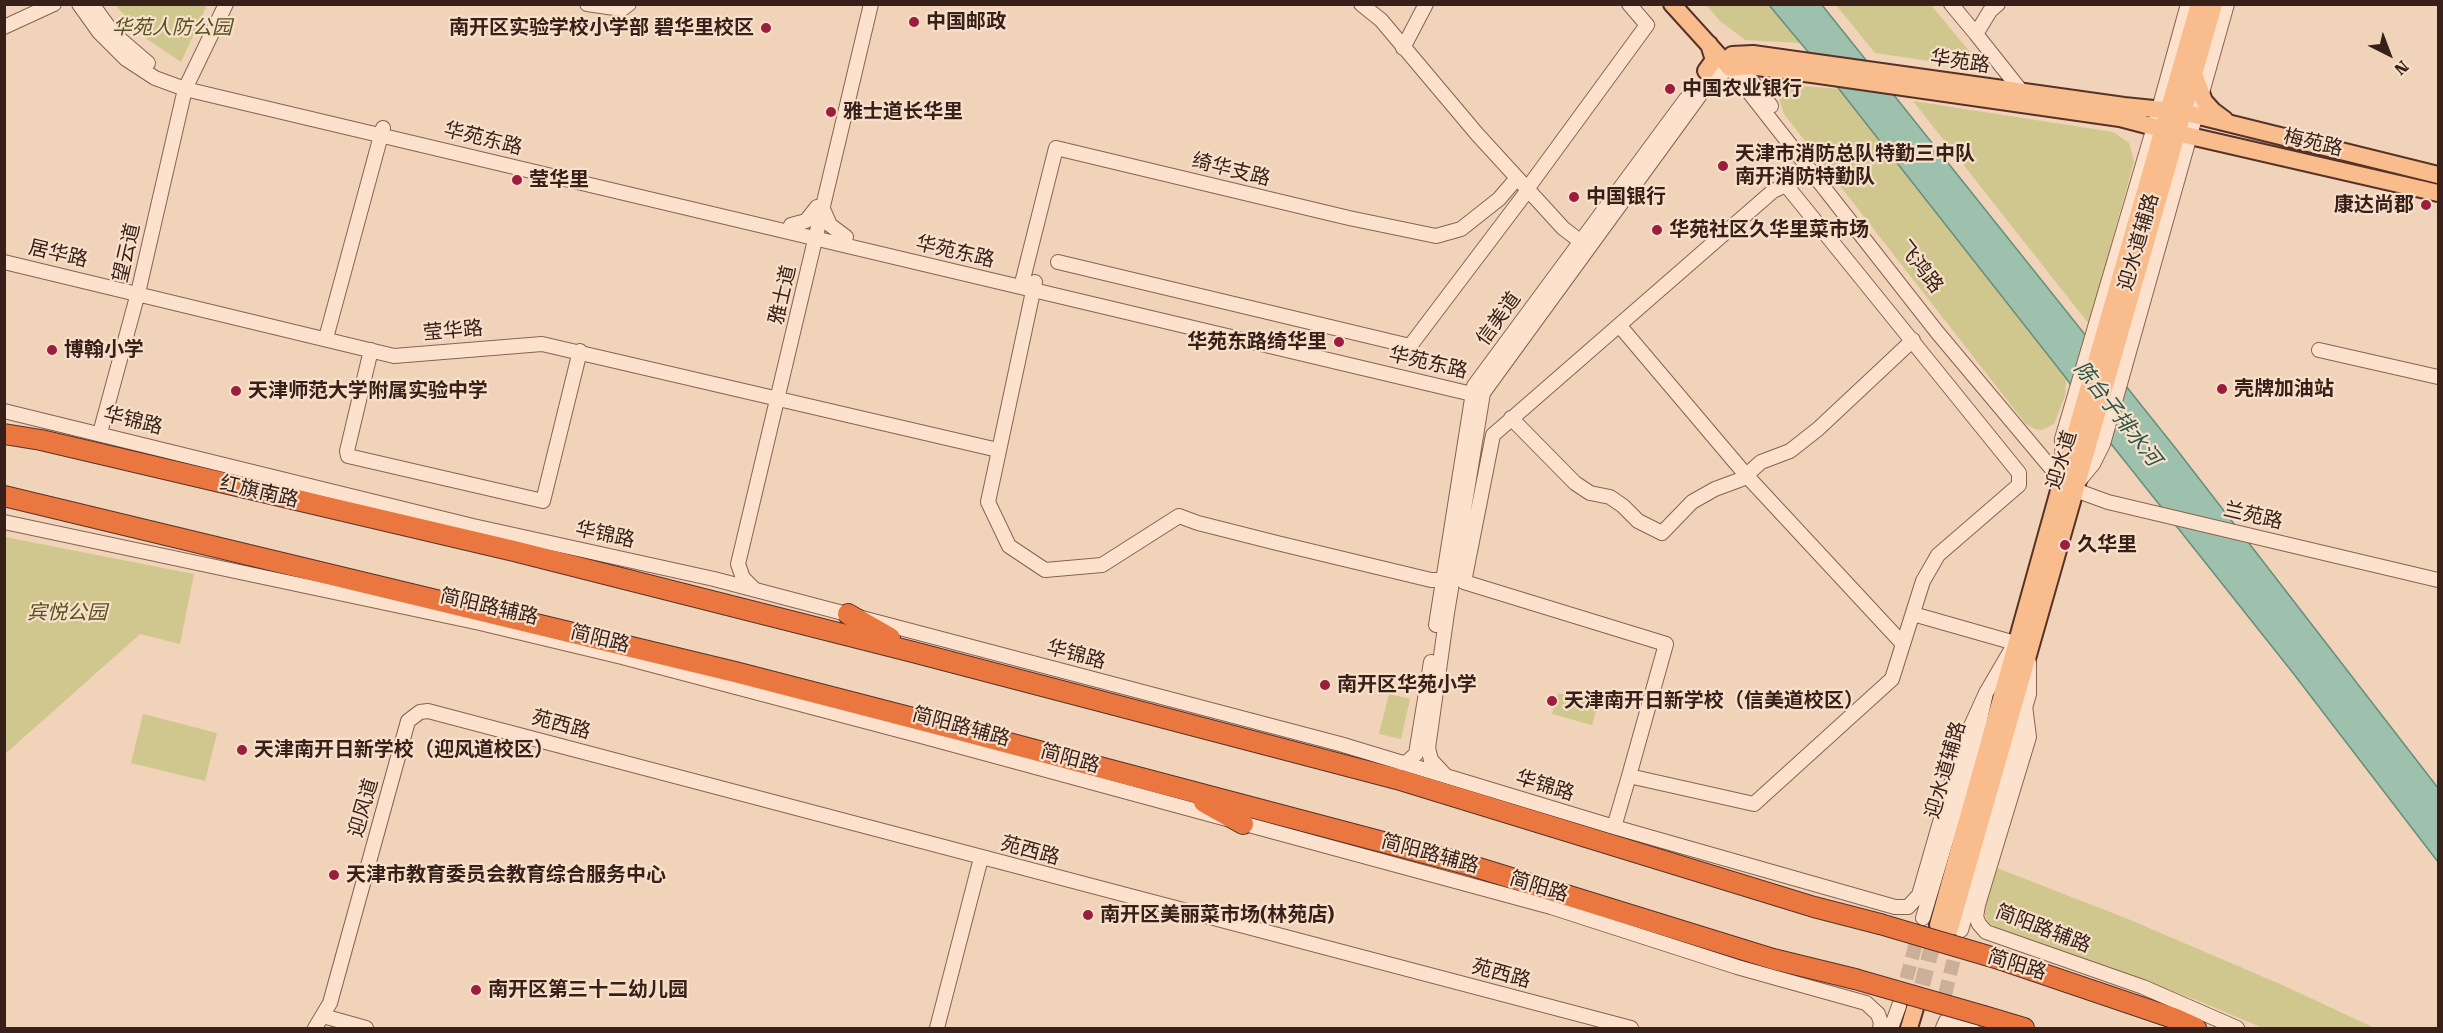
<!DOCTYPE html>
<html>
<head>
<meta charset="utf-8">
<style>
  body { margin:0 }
  #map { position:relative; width:2443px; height:1033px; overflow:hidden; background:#f1d3b9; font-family:"Roboto Serif",serif }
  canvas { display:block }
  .frame { position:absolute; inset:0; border:6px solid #362019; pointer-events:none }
  .north { position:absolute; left:2359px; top:24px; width:60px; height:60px; -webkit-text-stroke:4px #f8dfc9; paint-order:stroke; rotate:138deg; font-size:16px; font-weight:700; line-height:24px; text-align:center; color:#362019 }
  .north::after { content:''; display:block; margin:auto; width:21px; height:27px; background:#362019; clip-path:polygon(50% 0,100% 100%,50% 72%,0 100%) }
</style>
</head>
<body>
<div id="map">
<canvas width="2443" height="1033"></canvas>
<div class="frame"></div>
<div class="north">N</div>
</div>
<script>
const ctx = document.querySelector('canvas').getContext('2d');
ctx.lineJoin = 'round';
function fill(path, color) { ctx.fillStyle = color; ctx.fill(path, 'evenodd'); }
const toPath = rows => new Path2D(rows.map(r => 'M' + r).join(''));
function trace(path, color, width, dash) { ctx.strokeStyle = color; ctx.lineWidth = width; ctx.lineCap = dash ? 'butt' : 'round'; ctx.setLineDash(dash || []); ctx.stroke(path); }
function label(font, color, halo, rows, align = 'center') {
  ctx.font = font + ' "Roboto Serif","Noto Sans SC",serif'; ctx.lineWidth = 4.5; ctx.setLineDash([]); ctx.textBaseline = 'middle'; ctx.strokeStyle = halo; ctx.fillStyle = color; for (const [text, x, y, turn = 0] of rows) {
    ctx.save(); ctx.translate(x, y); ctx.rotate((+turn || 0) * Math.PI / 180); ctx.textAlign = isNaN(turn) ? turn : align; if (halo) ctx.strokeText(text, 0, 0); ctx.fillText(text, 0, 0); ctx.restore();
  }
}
fill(toPath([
  [115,5,207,5,181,62,147,39],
  [1706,5,1769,5,1800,43,1745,40,1720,21],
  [1836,5,1931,5,1984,69,1875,53],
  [1791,85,1839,89,2066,378,2065,396,2054,424,2042,430,2035,429,2025,423,1784,114,1777,92,1783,86],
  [1913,101,2113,132,2129,143,2134,161,2089,324],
  [5,537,194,574,180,644,140,634,5,754],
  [1558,693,1598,704,1592,725,1552,714],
  [1389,694,1410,699,1401,739,1379,734],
  [143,714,217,733,205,781,131,763],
  [1997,868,2128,919,2280,984,2375,1028,2263,1028,2194,999,1997,928,1988,923,1984,912]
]), '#cfc78d');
const water = toPath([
  [1769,5,1822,5,2177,450,2438,788,2438,862,2293,673,2112,445,2066,378,1839,89,1769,5]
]);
fill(water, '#9ec1ae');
trace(water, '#668e7a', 1.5);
trace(toPath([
  [1901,999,1920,928],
  [1940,1015,1959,938]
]), '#ccaf99', 14, [14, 7]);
trace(toPath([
  [1916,1008,1937,928]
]), '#ccaf99', 16, [16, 8]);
const minor = toPath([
  [79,4,99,32,126,59,155,78,185,89,1472,394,1483,393],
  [92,4,113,33,148,63],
  [587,4,622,9,629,4],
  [1361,4,1381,20,1477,134,1563,228,1585,245],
  [1951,4,1976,34],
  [1998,4,1990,11,1976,34,2022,92,2022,95],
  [4,27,54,4],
  [1403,48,1426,4],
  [1741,67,1771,106],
  [1786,185,2019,473,2019,485,1938,555,1923,581,1892,679,1754,804,1629,776,1666,644,1464,582,1493,435,1773,191,1786,185],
  [1527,189,1647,25,1629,4],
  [823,209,830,225,846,237],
  [791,225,806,221,817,207],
  [4,262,394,356,542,344,998,450],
  [1058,262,1410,346,1528,190],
  [1035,282,988,502,1009,546,1045,570,1102,565,1179,516,1198,523,1277,543,1431,580,1442,580],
  [1021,287,1056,148,1349,218,1436,236,1461,229,1499,199,1517,178],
  [1619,325,1746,475,1903,644],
  [326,338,383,128],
  [371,350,347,451,348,456,543,501,580,351],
  [2319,350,2438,377],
  [4,411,473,526,714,579,1340,744,1614,827,1895,907,1908,907,1919,895,1962,746,1986,693],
  [1511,418,1575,483,1590,493,1610,497,1623,506,1638,521,1662,533,1692,502,1715,489,1742,479,1761,462,1790,451,1818,429,1913,340],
  [100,433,138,293,185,89,226,4],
  [2063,470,2062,439,2154,127,2188,4],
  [2078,482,2093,464,2103,444,2227,4],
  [4,522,480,623,622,657,921,736,1551,907,1737,967,1866,1003,1878,1014,1881,1023,1880,1028],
  [754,589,743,578,738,564,871,4],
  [1913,614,2015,643],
  [1436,625,1474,386,1686,99],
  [2025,706,2029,737,1978,905,1976,917,1979,924,1986,932,2143,987,2237,1028],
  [1401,763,1407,762,1416,754,1431,662],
  [1445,775,1431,760,1428,748,1447,613,1483,393,1711,80,1730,68,1937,332,2067,487,2108,502,2438,580],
  [1614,827,1629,776],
  [1923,918,1974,747,1986,693,2011,650],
  [1961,930,2029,694,2029,662],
  [323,1016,366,1028],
  [315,1028,330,1003,408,721,420,712,428,711,1631,1028],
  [937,1028,981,858],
  [1891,1028,1899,1006],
  [1943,1028,1946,1021,1972,1028]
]);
const major = toPath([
  [1672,4,1730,68,1749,66,1812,74,2120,118,2177,133,2438,193],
  [1732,55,1753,54,2124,106,2183,112,2438,175],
  [1706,71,1714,60,1709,44],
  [2194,74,2204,101,2213,111,2225,120],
  [1938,925,2064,473,2199,4],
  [1950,928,2214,4],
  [1909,1028,1915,1008]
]);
const highway = toPath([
  [4,434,41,440,514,551,913,652,1397,779,1814,907,1880,924],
  [4,496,735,672,963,731,1466,864,1773,959,1855,979],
  [848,614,890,638],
  [1204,802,1243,824],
  [2002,960,2176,1019,2196,1028],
  [1984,1016,2024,1028]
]);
trace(minor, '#886253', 16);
trace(major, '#553228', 20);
trace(highway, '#553228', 22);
trace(minor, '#fce2cc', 14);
trace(major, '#f9bc8c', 16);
trace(highway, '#ea7640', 20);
const highwayBridge = toPath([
  [1880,924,2002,960],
  [1855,979,1984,1016]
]);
trace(highwayBridge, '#553228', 22, []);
trace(highwayBridge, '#ea7640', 20);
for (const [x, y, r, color] of [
  [914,22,6,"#9c1e3e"],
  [766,28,6,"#9c1e3e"],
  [1670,89,6,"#9c1e3e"],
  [831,112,6,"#9c1e3e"],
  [1723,166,6,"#9c1e3e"],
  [517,180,6,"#9c1e3e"],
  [1574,197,6,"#9c1e3e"],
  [2426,205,6,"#9c1e3e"],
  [1657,230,6,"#9c1e3e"],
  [1339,342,6,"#9c1e3e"],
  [52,350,6,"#9c1e3e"],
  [2222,389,6,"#9c1e3e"],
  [236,391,6,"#9c1e3e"],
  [2065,545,6,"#9c1e3e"],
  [1325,685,6,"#9c1e3e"],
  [1552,701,6,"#9c1e3e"],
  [242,750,6,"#9c1e3e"],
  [334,875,6,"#9c1e3e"],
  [1088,915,6,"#9c1e3e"],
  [476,990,6,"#9c1e3e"]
]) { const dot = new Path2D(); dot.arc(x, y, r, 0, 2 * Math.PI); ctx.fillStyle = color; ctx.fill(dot); trace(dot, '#f8dfc9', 2); }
label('bold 20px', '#362019', '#f8dfc9', [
  ["中国邮政",926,22],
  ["南开区实验学校小学部 碧华里校区",754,28,"right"],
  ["中国农业银行",1682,89],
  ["雅士道长华里",843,112],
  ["天津市消防总队特勤三中队",1735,154],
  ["南开消防特勤队",1735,177],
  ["莹华里",529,180],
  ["中国银行",1586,197],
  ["康达尚郡",2414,205,"right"],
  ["华苑社区久华里菜市场",1669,230],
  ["华苑东路绮华里",1327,342,"right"],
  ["博翰小学",64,350],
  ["壳牌加油站",2234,389],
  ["天津师范大学附属实验中学",248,391],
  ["久华里",2077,545],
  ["南开区华苑小学",1337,685],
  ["天津南开日新学校（信美道校区）",1564,701],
  ["天津南开日新学校（迎风道校区）",254,750],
  ["天津市教育委员会教育综合服务中心",346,875],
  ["南开区美丽菜市场(林苑店)",1100,915],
  ["南开区第三十二幼儿园",488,990]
], 'left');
label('italic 20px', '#54541e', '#f8dfc9', [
  ["华苑人防公园",172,28],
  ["宾悦公园",67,613]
]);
label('20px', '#362019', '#f8dfc9', [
  ["华苑路",1960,62,8],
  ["华苑东路",483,139,14],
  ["梅苑路",2313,143,13],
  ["绮华支路",1231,170,14],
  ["迎水道辅路",2139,242,-74],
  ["华苑东路",955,252,13],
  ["望云道",127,253,-77],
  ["居华路",58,254,13],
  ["飞鸿路",1920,267,52],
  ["雅士道",783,295,-77],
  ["信美道",1499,319,-54],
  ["莹华路",453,331,-5],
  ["华苑东路",1428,363,13],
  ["华锦路",133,421,14],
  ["迎水道",2062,460,-73],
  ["红旗南路",259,492,13],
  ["兰苑路",2253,516,13],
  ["华锦路",605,535,12],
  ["简阳路辅路",489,607,13],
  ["简阳路",600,639,14],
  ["华锦路",1076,655,15],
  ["苑西路",561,725,15],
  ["简阳路辅路",961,727,15],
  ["简阳路",1070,759,15],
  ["迎水道辅路",1946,770,-74],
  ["华锦路",1545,786,17],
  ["迎风道",364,808,-74],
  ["苑西路",1030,851,15],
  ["简阳路辅路",1430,854,15],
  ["简阳路",1539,887,17],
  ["简阳路辅路",2043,929,21],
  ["简阳路",2017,965,17],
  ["苑西路",1501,974,15]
]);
label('italic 21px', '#275748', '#f8dfc9', [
  ["陈台子排水河",2117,414,52]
]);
</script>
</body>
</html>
